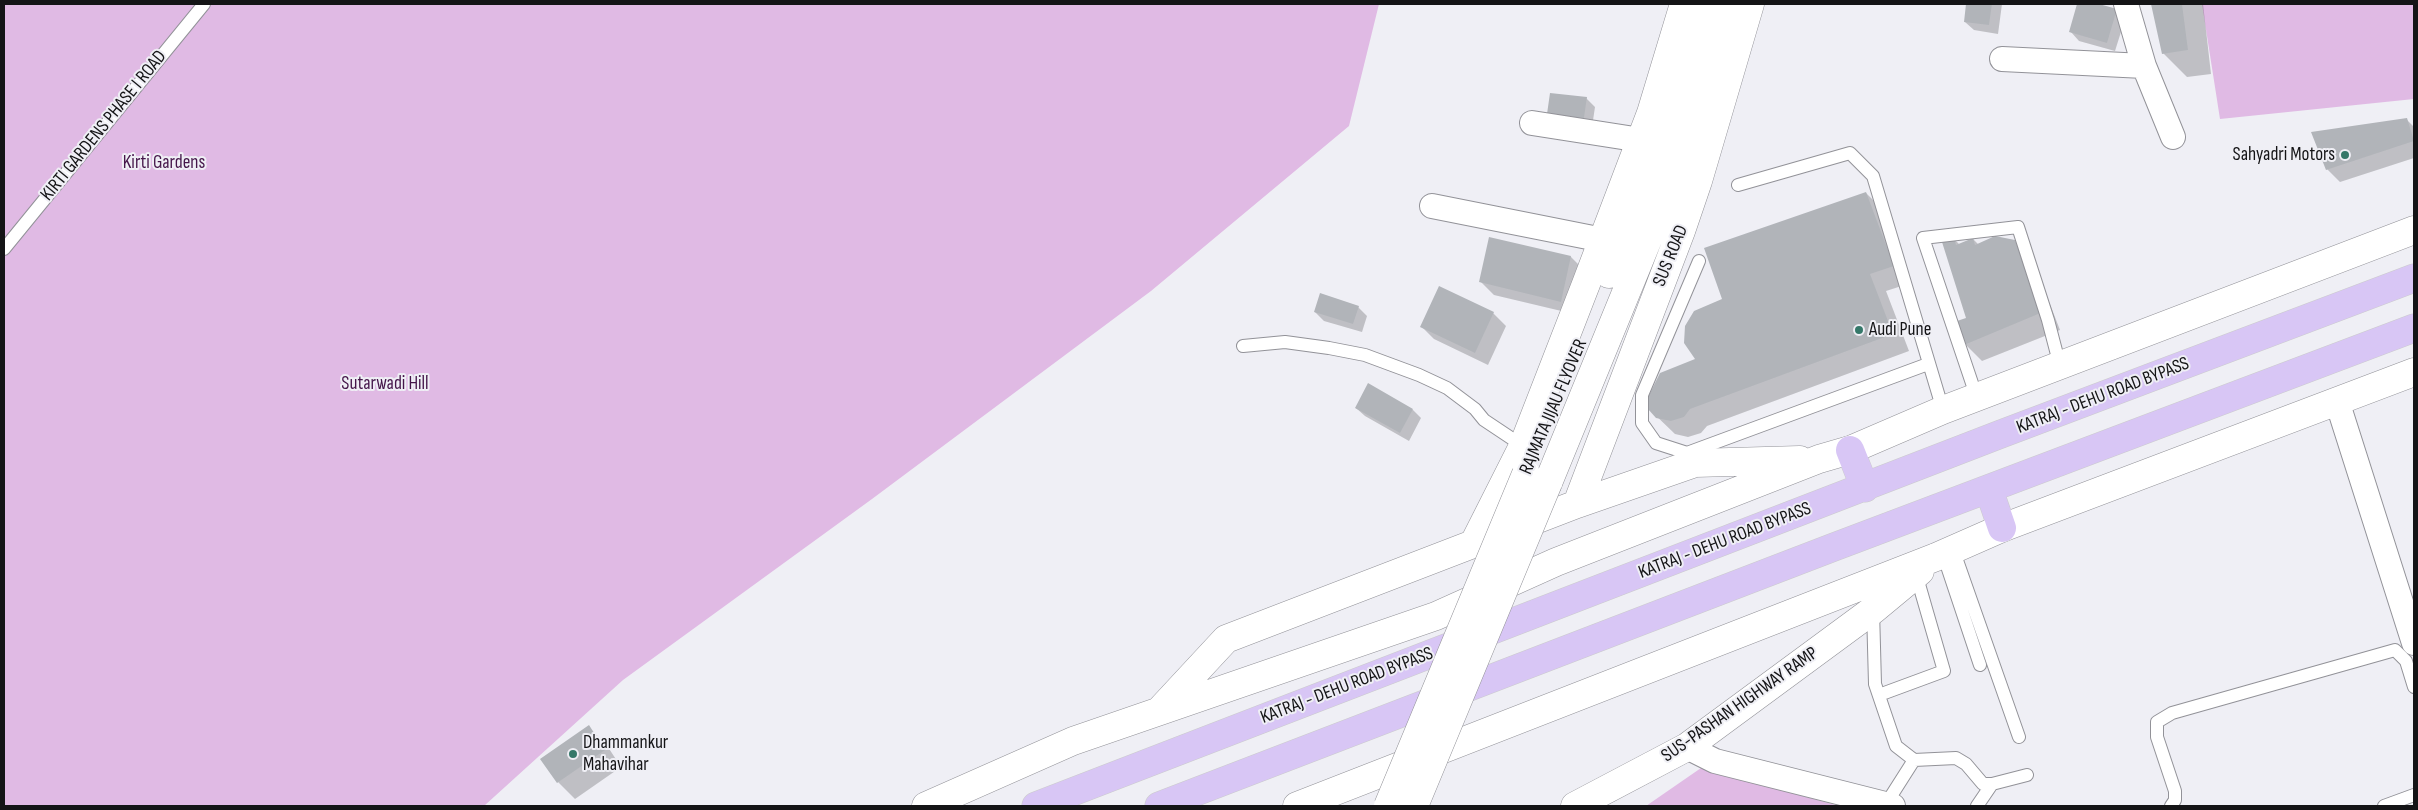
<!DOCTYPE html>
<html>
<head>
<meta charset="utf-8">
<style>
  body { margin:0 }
  #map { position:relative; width:2418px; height:810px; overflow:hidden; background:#efeff5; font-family:"Sofia Sans Condensed",sans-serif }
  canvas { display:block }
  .frame { position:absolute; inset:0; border:5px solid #141416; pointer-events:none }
</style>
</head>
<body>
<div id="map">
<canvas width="2418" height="810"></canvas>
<div class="frame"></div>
</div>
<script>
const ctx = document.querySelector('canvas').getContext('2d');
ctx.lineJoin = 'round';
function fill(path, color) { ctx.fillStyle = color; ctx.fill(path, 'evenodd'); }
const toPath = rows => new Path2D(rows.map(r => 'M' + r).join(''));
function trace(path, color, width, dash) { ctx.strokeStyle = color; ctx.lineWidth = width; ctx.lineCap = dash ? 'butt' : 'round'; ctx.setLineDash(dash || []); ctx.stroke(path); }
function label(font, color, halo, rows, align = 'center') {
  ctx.font = font + ' "Sofia Sans Condensed",sans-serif'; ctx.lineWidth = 4; ctx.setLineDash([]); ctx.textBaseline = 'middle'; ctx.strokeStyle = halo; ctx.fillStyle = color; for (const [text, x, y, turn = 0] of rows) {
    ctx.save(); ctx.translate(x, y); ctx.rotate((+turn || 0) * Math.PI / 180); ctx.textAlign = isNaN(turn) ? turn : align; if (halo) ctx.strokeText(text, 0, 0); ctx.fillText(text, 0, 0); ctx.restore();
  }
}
fill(toPath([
  [4,4,1379,4,1349,126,1151,291,872,499,623,680,484,806,4,806],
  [2202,4,2414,4,2414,99,2220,119],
  [1701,768,1839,806,1646,806]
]), '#e0bae4');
fill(toPath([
  [1967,4,2002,4,1998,34,1974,30,1965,22],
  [2079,4,2094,4,2116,10,2125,19,2115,51,2079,41,2071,32],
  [2152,4,2203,4,2211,74,2187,77,2163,53],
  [1551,94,1586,98,1595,107,1592,127,1557,123],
  [2406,119,2414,127,2414,158,2340,182,2327,169],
  [1866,193,1883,210,1911,283,1886,291,1909,351,1707,426,1701,433,1688,437,1675,434,1649,409,1697,359,1724,300],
  [1490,239,1571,257,1584,270,1574,314,1494,295,1481,282],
  [1954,239,1960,245,1973,239,1978,244,2015,241,2032,258,2060,330,1982,361,1965,344,1968,319],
  [1358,307,1367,316,1362,332,1324,321,1315,312],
  [1493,313,1506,326,1488,365,1434,339,1421,326],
  [1356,408,1413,410,1421,418,1409,441,1365,416],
  [588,727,606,744,621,767,575,799,558,782]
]), '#0003');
fill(toPath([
  [1966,4,1992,4,1989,25,1964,22],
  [2077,4,2099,4,2117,9,2107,43,2069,32],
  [2151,4,2182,4,2188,50,2162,54],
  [1550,93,1587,97,1584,118,1547,114],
  [2407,118,2414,141,2326,170,2311,132],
  [1866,192,1894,266,1870,274,1893,334,1690,409,1684,417,1671,421,1656,418,1648,409,1648,397,1660,373,1695,359,1684,343,1685,326,1694,311,1722,299,1704,248],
  [1995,236,2015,240,2043,312,1964,345,1954,322,1966,318,1942,242,1954,237,1956,245,1973,238,1975,245],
  [1489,237,1571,256,1561,302,1479,282],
  [1439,286,1494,312,1475,353,1420,327],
  [1320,293,1359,306,1353,324,1314,312],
  [1368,383,1413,409,1400,433,1355,408],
  [589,725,605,750,557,783,540,759]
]), '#b1b4b9');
const lane = toPath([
  [1738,185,1850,153,1873,176,1943,410],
  [4,249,204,4],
  [1699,261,1642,395,1642,423,1656,443,1687,453,1928,364],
  [1243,346,1285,342,1329,348,1365,355,1419,375,1447,388,1475,409,1484,420,1523,446],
  [1977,398,1923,238,2018,227,2048,320,2060,366],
  [1953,549,2019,737],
  [1943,554,1980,665],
  [1873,610,1875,684,1896,746,1914,760,1956,758,1966,764,1983,784,1992,784,2027,775],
  [1879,695,1944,671,1916,574],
  [1886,804,1914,760],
  [1977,806,1992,784],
  [2171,806,2175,800,2175,791,2157,737,2157,722,2172,713,2395,650,2406,661,2414,687],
  [2384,806,2414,795]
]);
const street = toPath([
  [2126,4,2144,66],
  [2002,59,2144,66,2173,137],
  [1532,123,1641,140],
  [1432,206,1603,240],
  [2337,401,2414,643],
  [1687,747,1715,761,1893,806]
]);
const secondary = toPath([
  [1609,274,1648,179,1708,4],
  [1548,483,1675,173,1729,4],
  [1577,504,1681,231,1698,181,1750,4],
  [1474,543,1523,446,1586,284,1651,113,1684,4],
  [1161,709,1226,639,1577,504,1695,463,1800,460],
  [926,806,1073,741,1436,616,1556,562,1819,459,1850,450,1943,410,2414,230],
  [1297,806,1936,557,2002,528,2414,372],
  [1575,806,1687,747,1873,610,1920,571]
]);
const highway = toPath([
  [1850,450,1865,488],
  [1989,490,2002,528],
  [1036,806,2001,434,2414,278],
  [1159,806,1834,547,2414,328]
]);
trace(lane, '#929298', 14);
trace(street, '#929298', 26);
trace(secondary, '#929298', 29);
trace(highway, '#cbcbcc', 29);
trace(lane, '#fff', 12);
trace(street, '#fff', 24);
trace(secondary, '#fff', 28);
trace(highway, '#d8c6f5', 28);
const secondaryBridge = toPath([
  [1388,806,1526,474],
  [1414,806,1548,483]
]);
trace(secondaryBridge, '#929298', 29, []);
trace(secondaryBridge, '#fff', 28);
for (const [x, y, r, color] of [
  [2345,155,5,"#357869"],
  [1859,330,5,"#357869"],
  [573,754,5,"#357869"]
]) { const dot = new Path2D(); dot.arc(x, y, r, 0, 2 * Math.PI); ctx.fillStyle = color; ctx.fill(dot); trace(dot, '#efeff5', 2); }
label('19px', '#141416', '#efeff5', [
  ["KIRTI GARDENS PHASE I ROAD",104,126,-51],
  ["SUS ROAD",1671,256,-68],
  ["KATRAJ - DEHU ROAD BYPASS",2103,396,-21],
  ["RAJMATA JIJAU FLYOVER",1554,407,-67],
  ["KATRAJ - DEHU ROAD BYPASS",1725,541,-21],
  ["KATRAJ - DEHU ROAD BYPASS",1347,686,-21],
  ["SUS-PASHAN HIGHWAY RAMP",1740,705,-35]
]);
label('19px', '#141416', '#efeff5', [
  ["Sahyadri Motors",2335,155,"right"],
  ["Audi Pune",1869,330],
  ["Dhammankur",583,743],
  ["Mahavihar",583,765]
], 'left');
label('19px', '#45164a', '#efeff5', [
  ["Kirti Gardens",164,163],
  ["Sutarwadi Hill",385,384]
]);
</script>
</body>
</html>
